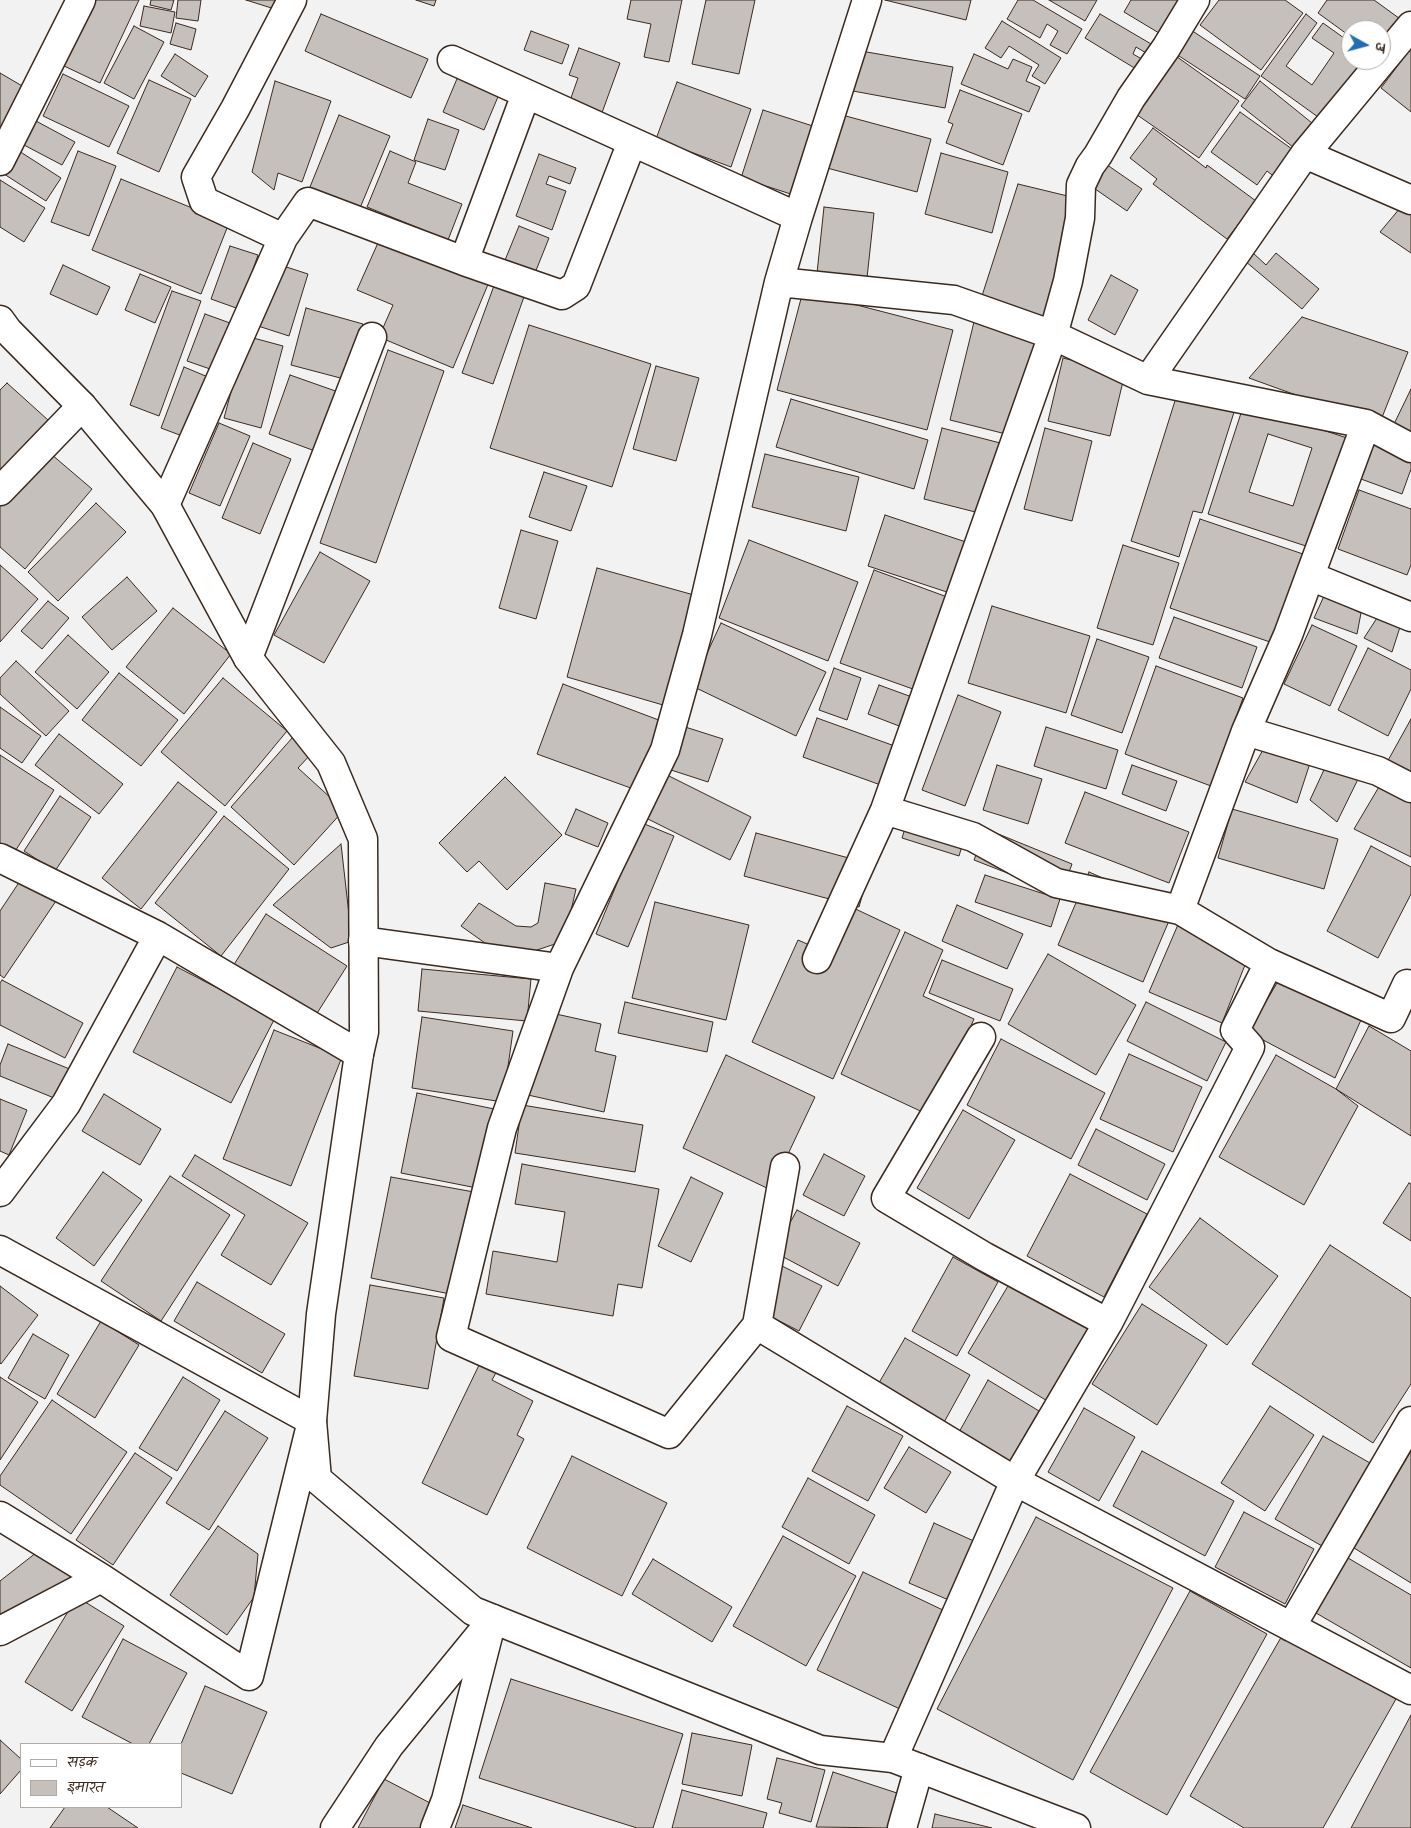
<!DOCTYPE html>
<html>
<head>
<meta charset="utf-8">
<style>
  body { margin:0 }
  #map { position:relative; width:1411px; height:1828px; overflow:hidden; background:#f3f2f2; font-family:Kalam,"Playpen Sans Deva",sans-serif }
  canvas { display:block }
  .legend { position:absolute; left:20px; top:1743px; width:162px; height:65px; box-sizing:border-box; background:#fff; border:1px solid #b1aaa5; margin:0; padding:6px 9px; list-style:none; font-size:15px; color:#3b2a1e }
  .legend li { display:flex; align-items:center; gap:10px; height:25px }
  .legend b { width:25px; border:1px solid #b1aaa5 }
  .north { position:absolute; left:1341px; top:20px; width:50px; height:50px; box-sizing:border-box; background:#fff; border:1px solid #b1aaa5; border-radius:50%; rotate:97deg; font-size:14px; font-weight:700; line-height:20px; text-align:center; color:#3b2a1e }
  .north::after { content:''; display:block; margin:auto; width:18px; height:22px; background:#1f6fb2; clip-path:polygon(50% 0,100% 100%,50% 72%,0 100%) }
</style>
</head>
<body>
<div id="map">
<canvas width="1411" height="1828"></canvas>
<ul class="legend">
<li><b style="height:6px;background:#fff"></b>सड़क</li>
<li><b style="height:14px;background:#c6c0bd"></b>इमारत</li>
</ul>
<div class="north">उ</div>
</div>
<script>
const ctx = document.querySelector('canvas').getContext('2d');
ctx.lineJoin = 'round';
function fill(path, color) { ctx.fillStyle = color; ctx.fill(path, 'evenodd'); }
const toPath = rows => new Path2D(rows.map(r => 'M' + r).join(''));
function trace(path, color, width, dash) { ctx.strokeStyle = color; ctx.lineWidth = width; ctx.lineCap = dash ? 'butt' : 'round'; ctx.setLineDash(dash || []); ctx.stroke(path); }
const building = toPath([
  [92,0,139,0,100,83,62,65,92,0],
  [151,0,174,0,171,10,150,5,151,0],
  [178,0,201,0,198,21,176,18,178,0],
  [246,0,284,0,281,11,246,0],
  [416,0,436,0,434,6,416,0],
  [631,0,682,0,669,62,644,57,651,24,627,19,631,0],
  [706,0,755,0,739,74,692,64,706,0],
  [885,0,971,0,966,20,885,0],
  [1018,0,1033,0,1082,29,1067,54,1050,45,1058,31,1047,24,1040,38,1007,19,1018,0],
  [1049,0,1097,0,1085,21,1049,0],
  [1131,0,1193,0,1169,39,1124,12,1131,0],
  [1219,0,1285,0,1303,13,1261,70,1200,25,1219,0],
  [1327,0,1374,0,1403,21,1381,52,1381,30,1351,30,1351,37,1318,13,1327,0],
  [144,6,175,12,171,33,140,26,144,6],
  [321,14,428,59,411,98,305,51,321,14],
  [1100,14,1158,48,1153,57,1136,47,1133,54,1147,62,1141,72,1085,38,1100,14],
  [1306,14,1317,23,1286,66,1312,85,1334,53,1312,38,1323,23,1351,43,1351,60,1369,60,1325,122,1261,76,1306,14],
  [1002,21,1061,58,1045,84,1032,76,1039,65,1009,46,1001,58,985,48,1002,21],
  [176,23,196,29,191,50,170,44,176,23],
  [134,26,164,42,134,99,104,83,134,26],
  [1191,30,1260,76,1245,99,1176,54,1191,30],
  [531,31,569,45,562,64,524,50,531,31],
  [579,48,620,63,599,121,567,109,578,78,569,75,579,48],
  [1411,48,1411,112,1381,88,1411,48],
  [861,51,953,67,945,108,853,91,861,51],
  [175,54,208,76,195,97,161,76,175,54],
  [974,54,1008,69,1013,59,1032,67,1026,81,1040,87,1029,112,961,84,974,54],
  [1173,54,1239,101,1199,158,1133,112,1173,54],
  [0,73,29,90,0,140,0,73],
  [63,74,129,106,109,147,43,116,63,74],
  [459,74,500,92,484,130,443,112,459,74],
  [149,80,191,99,159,172,117,153,149,80],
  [275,81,331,101,302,182,278,173,274,190,252,172,275,81],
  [1260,81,1317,127,1298,151,1241,106,1260,81],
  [677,82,751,109,731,167,656,139,677,82],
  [960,90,1022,114,1003,165,946,143,953,124,948,122,960,90],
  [763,110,819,128,797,196,741,178,763,110],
  [1240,112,1299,154,1280,181,1267,171,1257,185,1211,152,1240,112],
  [339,115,390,136,360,208,310,187,339,115],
  [842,115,931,139,917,192,827,168,842,115],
  [428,119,459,130,445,170,414,160,428,119],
  [36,121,75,142,62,165,24,145,36,121],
  [1153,128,1206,168,1207,165,1256,201,1227,239,1153,184,1157,179,1130,158,1153,128],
  [19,151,61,178,46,201,4,174,19,151],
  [78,151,116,166,89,236,51,222,78,151],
  [390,151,416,162,408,183,462,204,448,240,367,207,390,151],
  [941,153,1008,172,992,233,925,214,941,153],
  [539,154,576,168,570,184,549,176,546,184,566,191,552,230,516,216,539,154],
  [1100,160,1142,189,1127,211,1085,182,1100,160],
  [121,179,229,223,201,294,92,250,121,179],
  [0,180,45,208,24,242,0,227,0,180],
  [1018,184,1080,199,1049,319,980,302,1018,184],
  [1411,195,1411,253,1380,232,1411,195],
  [824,207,874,213,867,278,817,273,824,207],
  [519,226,549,238,533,278,503,265,519,226],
  [381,236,489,282,453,368,379,337,393,305,357,290,381,236],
  [230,246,258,255,239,309,211,299,230,246],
  [1252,252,1266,265,1276,253,1319,289,1302,309,1245,261,1252,252],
  [274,263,308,274,289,336,255,325,274,263],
  [63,265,110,287,97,315,50,294,63,265],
  [140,274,171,287,155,323,125,310,140,274],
  [1111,275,1138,290,1115,335,1088,320,1111,275],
  [495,283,525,294,493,384,462,373,495,283],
  [172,291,201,301,159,416,130,405,172,291],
  [803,291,953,330,927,430,777,390,803,291],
  [306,308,363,324,348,380,291,365,306,308],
  [205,314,230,323,213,370,187,361,205,314],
  [1302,317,1408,352,1379,425,1249,378,1302,317],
  [974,322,1042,338,1018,437,950,420,974,322],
  [529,325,651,364,612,487,490,448,529,325],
  [246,336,283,346,261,428,224,418,246,336],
  [388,350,444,371,376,563,320,543,388,350],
  [1063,358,1125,373,1110,436,1048,421,1063,358],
  [656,366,699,378,676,461,633,449,656,366],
  [184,367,208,377,185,437,161,428,184,367],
  [290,375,344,394,323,454,269,434,290,375],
  [7,383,48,420,0,473,0,390,7,383],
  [1179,388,1236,406,1202,513,1193,511,1179,557,1131,541,1179,388],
  [1411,389,1411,432,1394,424,1411,389],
  [791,399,928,440,914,489,776,447,791,399],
  [1244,404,1350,439,1315,549,1208,514,1244,404],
  [1268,434,1312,448,1293,506,1249,492,1268,434],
  [219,423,250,436,220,506,189,493,219,423],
  [1380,427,1411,439,1411,469,1402,494,1361,479,1380,427],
  [942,428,1008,445,991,516,924,499,942,428],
  [1045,428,1092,441,1072,521,1024,509,1045,428],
  [253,443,291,459,260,534,222,518,253,443],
  [44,448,92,489,25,569,0,547,0,501,44,448],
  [765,454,859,477,846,531,752,507,765,454],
  [544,472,587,486,571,531,529,517,544,472],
  [1359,490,1411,509,1411,565,1407,575,1338,549,1359,490],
  [96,503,126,532,58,601,28,572,96,503],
  [885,515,978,546,962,597,868,566,885,515],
  [1200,519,1303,554,1273,643,1170,608,1200,519],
  [521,530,558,541,536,619,499,608,521,530],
  [749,540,858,582,828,661,719,618,749,540],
  [1123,545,1179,563,1153,645,1097,628,1123,545],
  [320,552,370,581,324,663,274,635,320,552],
  [0,565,38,599,0,642,0,565],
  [597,568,694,595,663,705,567,677,597,568],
  [874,570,958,601,924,693,840,663,874,570],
  [127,577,157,611,112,650,82,617,127,577],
  [1324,596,1361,613,1357,634,1314,618,1324,596],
  [48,601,69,618,42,649,21,631,48,601],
  [992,606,1090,636,1066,713,968,683,992,606],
  [173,608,231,654,184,714,126,667,173,608],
  [1174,617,1257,647,1242,688,1159,658,1174,617],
  [1377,618,1401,624,1392,652,1364,638,1377,618],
  [721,623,826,672,796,736,692,686,721,623],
  [1312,625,1357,646,1330,706,1284,684,1312,625],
  [68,635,109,672,77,709,35,672,68,635],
  [1097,639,1149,657,1122,733,1071,715,1097,639],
  [1368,648,1411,670,1411,689,1388,736,1338,710,1368,648],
  [16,661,69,711,46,736,0,694,0,678,16,661],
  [1156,666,1243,698,1211,786,1125,754,1156,666],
  [834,668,861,678,847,720,819,710,834,668],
  [119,673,178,720,141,766,82,720,119,673],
  [223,678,287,731,225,806,161,752,223,678],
  [563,684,664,722,639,791,537,754,563,684],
  [879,685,923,701,912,731,868,714,879,685],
  [958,695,1001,712,965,806,922,790,958,695],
  [0,707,41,736,22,763,0,748,0,707],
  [817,718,903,749,889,788,803,757,817,718],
  [1411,719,1411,779,1386,764,1411,719],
  [682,726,723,739,708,782,668,769,682,726],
  [1046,727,1118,750,1106,789,1034,766,1046,727],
  [59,734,123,784,99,814,35,765,59,734],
  [293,737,312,753,298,768,344,810,294,865,231,807,293,737],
  [1264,748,1311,760,1297,803,1245,782,1264,748],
  [0,755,54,790,14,853,0,844,0,755],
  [1329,759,1362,771,1337,822,1310,800,1329,759],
  [997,765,1042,779,1028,824,983,810,997,765],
  [1132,765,1177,781,1166,811,1122,794,1132,765],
  [665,774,751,817,730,860,644,817,665,774],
  [505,777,562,835,507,890,479,861,467,872,439,843,505,777],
  [1383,780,1411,796,1411,857,1354,829,1383,780],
  [178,782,217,812,141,909,102,878,178,782],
  [1085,792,1189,832,1169,883,1065,843,1085,792],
  [60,796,91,817,55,871,24,851,60,796],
  [576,809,608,823,598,847,565,834,576,809],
  [911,809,968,826,959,856,902,838,911,809],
  [1232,809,1338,839,1324,889,1218,858,1232,809],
  [224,816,289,869,221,956,155,903,224,816],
  [642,823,674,836,628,947,596,934,642,823],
  [986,829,1072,864,1061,894,974,860,986,829],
  [756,833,871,864,859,907,744,876,756,833],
  [341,844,352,941,331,948,273,905,341,844],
  [1371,846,1411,867,1411,894,1378,958,1327,931,1371,846],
  [1089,872,1174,909,1143,982,1058,945,1089,872],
  [24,875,58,898,4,978,0,975,0,911,24,875],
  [985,875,1060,899,1051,927,975,902,985,875],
  [545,883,576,889,564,941,525,954,492,948,461,926,479,903,516,926,531,927,538,923,545,883],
  [655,902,749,925,726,1020,632,998,655,902],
  [845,904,900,930,833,1079,752,1042,798,940,823,951,845,904],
  [957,905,1023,934,1007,969,942,941,957,905],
  [266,914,347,966,314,1018,233,966,266,914],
  [1180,920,1245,965,1222,1023,1149,992,1180,920],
  [905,932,943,950,923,996,974,1019,931,1116,841,1074,905,932],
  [1048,954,1136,1005,1096,1075,1008,1024,1048,954],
  [942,960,1013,989,1000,1021,929,993,942,960],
  [177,967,275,1018,231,1103,133,1052,177,967],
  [422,969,531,979,527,1021,418,1011,422,969],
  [1280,978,1361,1020,1335,1078,1248,1032,1280,978],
  [2,980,83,1023,65,1058,0,1025,0,983,2,980],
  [625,1002,713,1022,707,1052,618,1033,625,1002],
  [1146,1002,1226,1042,1207,1081,1127,1041,1146,1002],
  [547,1012,601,1024,595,1051,616,1056,604,1112,528,1095,547,1012],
  [422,1017,513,1031,503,1102,412,1088,422,1017],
  [1369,1026,1411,1051,1411,1136,1336,1089,1369,1026],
  [274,1030,342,1057,291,1186,223,1159,274,1030],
  [1001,1039,1105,1093,1071,1159,967,1105,1001,1039],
  [8,1044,77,1072,64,1102,0,1076,0,1065,8,1044],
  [1129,1054,1202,1087,1173,1152,1100,1119,1129,1054],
  [726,1055,815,1097,771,1190,683,1148,726,1055],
  [1276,1055,1336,1089,1358,1106,1304,1205,1219,1157,1276,1055],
  [417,1093,499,1110,482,1189,401,1173,417,1093],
  [104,1094,161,1129,140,1165,82,1131,104,1094],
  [0,1099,27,1110,9,1155,0,1151,0,1099],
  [522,1105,643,1125,635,1172,515,1153,522,1105],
  [963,1110,1015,1140,969,1219,917,1188,963,1110],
  [1096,1129,1165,1164,1147,1200,1078,1165,1096,1129],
  [824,1154,865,1176,844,1216,803,1195,824,1154],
  [195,1155,308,1223,271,1285,221,1255,245,1215,182,1176,195,1155],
  [522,1164,659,1189,642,1288,618,1284,613,1316,486,1294,493,1251,557,1262,565,1212,515,1204,522,1164],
  [103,1172,142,1200,94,1266,56,1238,103,1172],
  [1070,1174,1147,1214,1104,1297,1027,1256,1070,1174],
  [170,1176,230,1215,161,1321,101,1281,170,1176],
  [391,1177,474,1192,455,1295,371,1278,391,1177],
  [691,1177,723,1193,691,1262,658,1246,691,1177],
  [1409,1183,1411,1184,1411,1241,1383,1223,1409,1183],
  [797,1210,860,1243,838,1286,774,1252,797,1210],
  [1200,1218,1278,1276,1227,1345,1149,1287,1200,1218],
  [1330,1245,1411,1298,1411,1384,1373,1443,1252,1364,1330,1245],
  [953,1257,998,1282,957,1356,912,1331,953,1257],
  [770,1260,822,1286,799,1331,748,1305,770,1260],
  [1011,1281,1092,1330,1049,1402,968,1353,1011,1281],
  [197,1282,285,1334,262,1373,174,1321,197,1282],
  [370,1285,444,1298,428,1389,354,1376,370,1285],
  [0,1286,38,1315,1,1364,0,1363,0,1286],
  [1142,1304,1207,1345,1157,1425,1092,1384,1142,1304],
  [101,1321,139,1345,95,1418,57,1394,101,1321],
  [33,1334,69,1355,45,1399,8,1378,33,1334],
  [905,1338,970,1375,942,1426,876,1388,905,1338],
  [481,1361,498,1369,492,1380,533,1401,517,1435,524,1439,487,1515,422,1483,481,1361],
  [0,1377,38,1402,0,1460,0,1377],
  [183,1377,220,1400,177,1471,139,1448,183,1377],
  [988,1380,1039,1411,1008,1464,958,1434,988,1380],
  [52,1400,127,1452,71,1534,0,1485,0,1476,52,1400],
  [847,1406,903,1436,868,1501,812,1471,847,1406],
  [1270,1406,1314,1435,1265,1511,1221,1483,1270,1406],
  [1084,1408,1135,1437,1099,1501,1048,1472,1084,1408],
  [225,1411,268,1438,209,1530,166,1503,225,1411],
  [1323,1436,1370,1463,1322,1546,1275,1519,1323,1436],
  [909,1447,951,1472,926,1513,884,1488,909,1447],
  [1142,1451,1234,1501,1205,1556,1113,1506,1142,1451],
  [1411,1451,1411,1583,1354,1548,1411,1451],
  [135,1453,172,1478,113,1565,76,1540,135,1453],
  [572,1456,667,1503,622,1596,527,1548,572,1456],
  [808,1478,875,1515,849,1564,782,1527,808,1478],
  [1244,1512,1314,1549,1285,1604,1215,1567,1244,1512],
  [1036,1517,1173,1588,1073,1780,937,1709,1036,1517],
  [934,1523,976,1542,951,1601,909,1583,934,1523],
  [218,1526,258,1554,254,1597,227,1635,170,1595,218,1526],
  [783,1536,856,1576,806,1666,733,1626,783,1536],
  [41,1549,74,1578,4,1621,0,1614,0,1581,41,1549],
  [1348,1558,1411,1595,1411,1668,1316,1613,1348,1558],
  [653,1559,732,1607,712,1642,632,1594,653,1559],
  [863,1572,947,1612,902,1710,817,1670,863,1572],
  [1190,1591,1267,1634,1167,1815,1090,1772,1190,1591],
  [77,1597,124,1626,72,1711,25,1682,77,1597],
  [1283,1634,1396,1699,1323,1828,1244,1828,1190,1796,1283,1634],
  [123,1639,187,1673,149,1744,133,1744,82,1717,123,1639],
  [511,1679,683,1734,653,1828,637,1828,479,1778,511,1679],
  [205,1686,267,1712,232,1794,181,1773,181,1744,205,1686],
  [1411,1715,1411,1828,1351,1828,1411,1715],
  [692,1733,752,1745,742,1796,682,1784,692,1733],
  [0,1740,21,1759,21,1770,0,1794,0,1740],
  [777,1758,825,1770,811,1822,779,1813,782,1803,767,1799,777,1758],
  [833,1772,903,1795,893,1828,816,1827,833,1772],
  [384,1779,432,1804,420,1828,358,1828,384,1779],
  [682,1790,767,1813,763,1828,672,1828,682,1790],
  [463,1805,532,1828,455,1828,463,1805],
  [65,1807,107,1807,138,1828,50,1828,65,1807],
  [935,1814,992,1828,932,1828,935,1814]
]);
fill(building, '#c6c0bd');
trace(building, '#3b2a1e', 1);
const street = toPath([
  [867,0,798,217,779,282,697,635,665,750,559,968,502,1128,451,1337,669,1434,757,1325,1015,1481,1411,1690],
  [452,60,798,217],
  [1305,154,1411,200],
  [0,161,81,0],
  [283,238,204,201,196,177,235,109,292,0],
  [464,261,526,94],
  [779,282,954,300,1053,335,1148,380,1366,424,1288,635,1246,731,1180,910,1269,963,1235,1030,1250,1047,1108,1323,1015,1481,893,1758],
  [1148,380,1305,154,1411,26],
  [1366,424,1411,448],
  [0,491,82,406],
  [165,505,283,238,308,202,464,261,562,295,576,286,632,142],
  [1310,576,1411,617],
  [248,658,372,337],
  [1246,731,1378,771,1411,788],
  [885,810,973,837,1056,883,1180,910],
  [0,858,158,936,359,1054],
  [363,941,559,968],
  [817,959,885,810,1053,335,1068,281,1080,218,1081,185,1090,166,1098,155,1131,98,1166,48,1195,0],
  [1269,963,1391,1018,1407,984],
  [981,1037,886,1198,985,1257,1108,1323],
  [0,1192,66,1104,158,936],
  [0,1250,312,1421,249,1676,101,1578,0,1516],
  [757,1325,785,1167],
  [1291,1627,1411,1421],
  [0,1631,101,1578],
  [335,1828,389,1746,493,1619],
  [435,1828,446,1800,490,1628],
  [902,1828,919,1768]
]);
const secondary = toPath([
  [0,320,8,331,82,406,165,505,248,658,331,763,363,839,364,1032,359,1054,321,1314,312,1421,317,1479,473,1611,820,1750,893,1758,1076,1828]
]);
trace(street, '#3b2a1e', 31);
trace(secondary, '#3b2a1e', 31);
trace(street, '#fff', 28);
trace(secondary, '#fff', 28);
</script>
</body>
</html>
